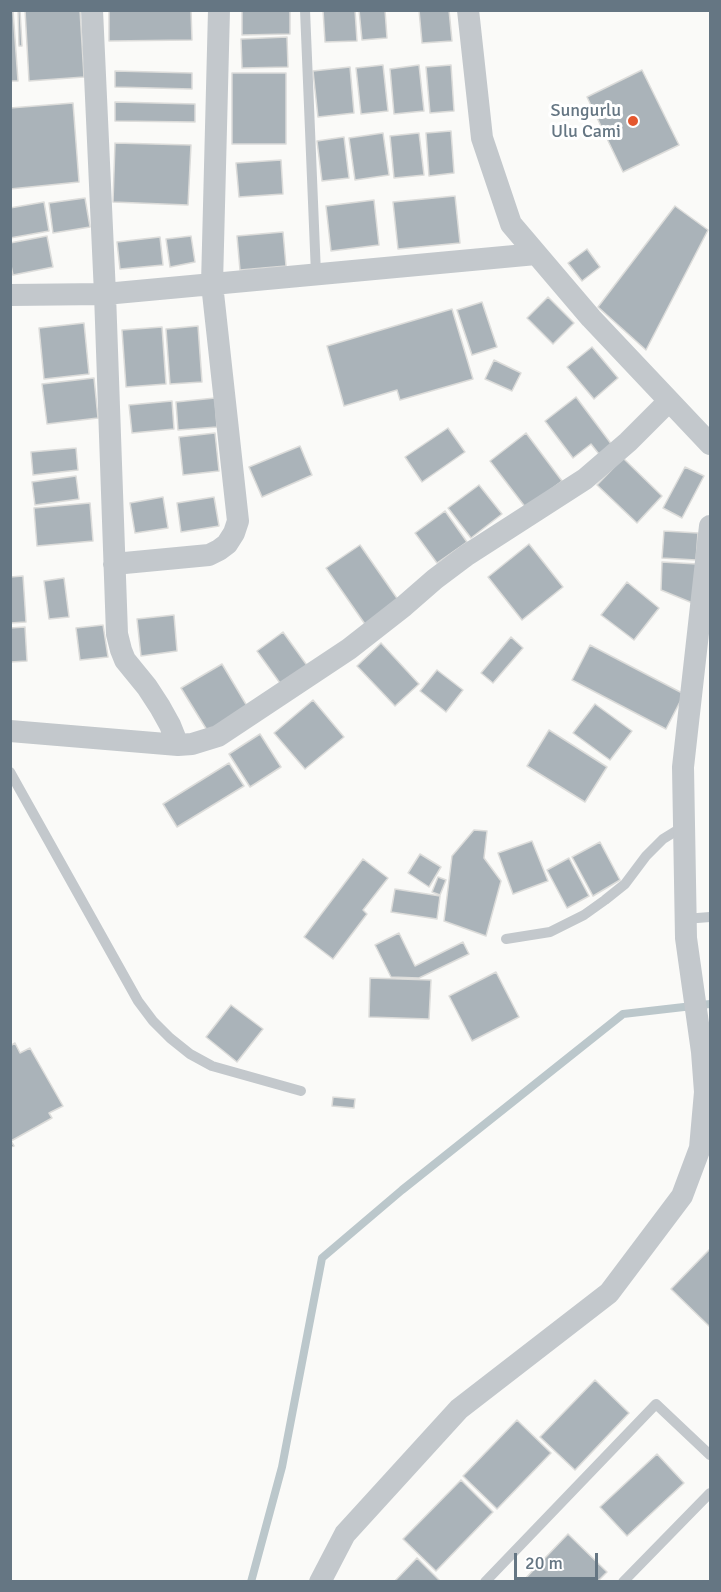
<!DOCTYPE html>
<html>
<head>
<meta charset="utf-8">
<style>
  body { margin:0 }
  #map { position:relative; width:721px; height:1592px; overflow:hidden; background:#fafaf8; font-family:Signika,sans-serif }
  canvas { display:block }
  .frame { position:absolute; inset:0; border:12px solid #657683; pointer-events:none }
  .scale { position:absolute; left:514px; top:1553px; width:84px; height:27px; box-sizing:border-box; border:3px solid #657683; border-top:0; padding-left:8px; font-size:18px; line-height:21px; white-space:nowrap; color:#657683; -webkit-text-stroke:4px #fff; paint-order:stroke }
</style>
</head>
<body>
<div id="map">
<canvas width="721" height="1592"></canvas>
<div class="frame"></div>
<div class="scale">20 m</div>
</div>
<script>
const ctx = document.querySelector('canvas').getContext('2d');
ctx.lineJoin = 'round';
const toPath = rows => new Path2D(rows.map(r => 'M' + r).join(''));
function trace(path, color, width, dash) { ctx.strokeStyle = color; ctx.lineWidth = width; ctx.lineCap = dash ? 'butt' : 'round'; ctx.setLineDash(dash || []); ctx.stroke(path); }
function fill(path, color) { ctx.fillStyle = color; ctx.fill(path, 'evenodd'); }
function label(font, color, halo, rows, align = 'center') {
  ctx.font = font + ' Signika,sans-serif'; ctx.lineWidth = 6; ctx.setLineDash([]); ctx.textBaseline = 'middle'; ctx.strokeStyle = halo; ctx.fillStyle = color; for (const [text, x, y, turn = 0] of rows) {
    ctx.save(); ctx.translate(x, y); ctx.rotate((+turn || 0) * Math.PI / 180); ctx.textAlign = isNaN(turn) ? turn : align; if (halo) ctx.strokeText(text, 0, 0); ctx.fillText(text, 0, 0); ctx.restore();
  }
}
trace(toPath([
  [251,1582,282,1467,322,1258,402,1190,623,1014,710,1004]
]), '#bbc7cb', 8);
const building = toPath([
  [10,10,13,10,18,81,10,81,10,10],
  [18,10,20,10,22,46,19,46,18,10],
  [25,10,80,10,84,77,29,81,25,10],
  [109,10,191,10,192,40,109,41,109,10],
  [242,10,290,10,290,34,242,35,242,10],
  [323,10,355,10,357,41,325,42,323,10],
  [359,10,385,10,387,38,362,40,359,10],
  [419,10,449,10,452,41,422,43,419,10],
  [287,37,288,67,242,68,241,39,287,37],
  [383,65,388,111,361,114,356,68,383,65],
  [419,65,424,111,394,114,390,69,419,65],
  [451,65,454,111,430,113,426,67,451,65],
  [350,67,354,113,318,117,313,71,350,67],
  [642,70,679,145,623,172,587,97,642,70],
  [115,71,192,73,192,89,115,87,115,71],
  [232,73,286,73,286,144,232,144,232,73],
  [115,102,195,104,195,122,115,121,115,102],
  [73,103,79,182,10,189,10,108,73,103],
  [451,131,454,173,429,176,426,133,451,131],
  [383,133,389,175,355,180,349,138,383,133],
  [419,133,424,175,394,178,390,136,419,133],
  [344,137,349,178,322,181,317,141,344,137],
  [115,143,191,145,188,205,113,202,115,143],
  [281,160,283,194,239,197,236,163,281,160],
  [455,196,460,243,398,249,393,202,455,196],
  [85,198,90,227,53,233,49,203,85,198],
  [374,200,379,245,331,251,326,206,374,200],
  [44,202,49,231,10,238,10,208,44,202],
  [675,206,708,230,646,350,598,307,675,206],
  [283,232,286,266,240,270,237,236,283,232],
  [47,236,53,267,13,275,10,261,10,243,47,236],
  [191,236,195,262,170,267,166,239,191,236],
  [160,237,163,265,120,269,117,242,160,237],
  [587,249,600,267,582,281,568,263,587,249],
  [548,297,574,323,553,344,527,318,548,297],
  [482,302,497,347,472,355,457,310,482,302],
  [452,309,473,379,400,400,397,390,344,406,327,346,452,309],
  [84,323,89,374,44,379,39,328,84,323],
  [198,326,202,382,170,384,166,329,198,326],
  [162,327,166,384,126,387,122,330,162,327],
  [592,347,618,378,594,399,567,367,592,347],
  [494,360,521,373,512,391,485,379,494,360],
  [94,378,98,418,47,424,42,384,94,378],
  [576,397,612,445,599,454,591,444,573,458,545,421,576,397],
  [215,398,217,427,178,430,176,402,215,398],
  [172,401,174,429,132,433,129,405,172,401],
  [448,428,465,452,422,482,405,457,448,428],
  [215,433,219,471,183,475,179,437,215,433],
  [526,433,562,481,526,508,490,461,526,433],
  [300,446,312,475,262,497,249,467,300,446],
  [76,448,78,470,33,475,31,452,76,448],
  [623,458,662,496,637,523,597,485,623,458],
  [685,467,704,476,682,518,663,508,685,467],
  [76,476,79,499,35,505,32,482,76,476],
  [479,485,502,514,471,538,448,508,479,485],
  [163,497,168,528,135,533,130,503,163,497],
  [214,497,219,526,181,532,177,503,214,497],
  [90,503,93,541,37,546,34,508,90,503],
  [445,511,467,542,437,563,415,533,445,511],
  [664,531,698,533,696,560,662,558,664,531],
  [529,544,563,587,522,620,488,577,529,544],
  [360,545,401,604,367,627,326,568,360,545],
  [662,562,697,564,695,604,661,590,662,562],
  [23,576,26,622,10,623,10,577,23,576],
  [64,578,69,617,49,619,44,581,64,578],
  [627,582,659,608,634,640,601,615,627,582],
  [174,615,177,651,141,656,137,619,174,615],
  [103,625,108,657,80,660,76,628,103,625],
  [25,627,27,661,10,662,10,628,25,627],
  [283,632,311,671,285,690,257,651,283,632],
  [511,637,523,648,493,683,481,673,511,637],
  [381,643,419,684,395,706,357,666,381,643],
  [590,645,684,694,666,729,572,680,590,645],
  [222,664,250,711,210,735,181,688,222,664],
  [437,670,463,690,446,712,420,691,437,670],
  [313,700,344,737,305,769,274,733,313,700],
  [595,704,632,731,610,760,573,733,595,704],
  [549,730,607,767,585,802,527,766,549,730],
  [260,734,281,767,250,787,229,754,260,734],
  [229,763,244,786,177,827,163,804,229,763],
  [474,830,487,831,484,858,501,881,486,936,444,921,452,856,474,830],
  [532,841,548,881,513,894,498,853,532,841],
  [600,842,620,880,593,896,572,857,600,842],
  [420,854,441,867,429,887,408,873,420,854],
  [569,858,589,896,567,908,547,870,569,858],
  [363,859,388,878,363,910,367,914,333,959,304,937,363,859],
  [438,877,446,880,440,895,432,892,438,877],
  [395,889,440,896,437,919,391,912,395,889],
  [399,933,415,966,463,942,469,954,419,978,391,977,375,945,399,933],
  [496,972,519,1017,472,1041,449,996,496,972],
  [370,978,431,980,429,1019,369,1017,370,978],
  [231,1005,263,1029,237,1062,206,1037,231,1005],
  [15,1043,20,1053,30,1048,63,1106,49,1113,52,1118,11,1141,14,1146,10,1147,10,1046,15,1043],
  [333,1097,355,1099,354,1108,332,1106,333,1097],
  [710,1249,710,1327,671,1289,710,1249],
  [595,1380,629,1413,575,1470,540,1437,595,1380],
  [517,1420,551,1453,497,1509,463,1476,517,1420],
  [657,1454,684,1483,627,1536,600,1507,657,1454],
  [461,1480,493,1512,436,1571,403,1539,461,1480],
  [568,1534,607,1572,597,1582,522,1582,568,1534],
  [417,1558,441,1582,394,1582,417,1558]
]);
fill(building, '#aab3b9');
trace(building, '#dcdcda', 1.5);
trace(toPath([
  [305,10,316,274],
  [10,772,138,1001,153,1021,170,1038,190,1054,212,1066,301,1091],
  [685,919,710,917],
  [506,939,550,932,584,915,605,900,625,884,646,856,663,839,676,831,684,829],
  [485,1582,656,1404,710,1455],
  [623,1582,710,1493]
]), '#c3c8cc', 10);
trace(toPath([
  [92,10,105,294,536,254],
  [468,10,482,138,511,224,591,318,710,444],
  [10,295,105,294,117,634,121,650,125,660,147,687,160,707,170,725,178,745],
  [114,564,209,555,219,550,227,544,234,533,238,521,212,284,219,10],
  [10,731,178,745,192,744,218,736,349,649,404,606,435,579,467,555,585,479,628,442,669,401],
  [320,1582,345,1534,459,1409,609,1293,682,1196,700,1148,705,1092,702,1052,686,938,683,767,710,526]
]), '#c3c8cc', 22);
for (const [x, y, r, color] of [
  [633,121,6,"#e4572e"]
]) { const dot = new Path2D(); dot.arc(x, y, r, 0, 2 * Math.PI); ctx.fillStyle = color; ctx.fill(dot); trace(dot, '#fff', 2); }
label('18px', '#657683', '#fff', [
  ["Sungurlu",621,111],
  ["Ulu Cami",621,132]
], 'right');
</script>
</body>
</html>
